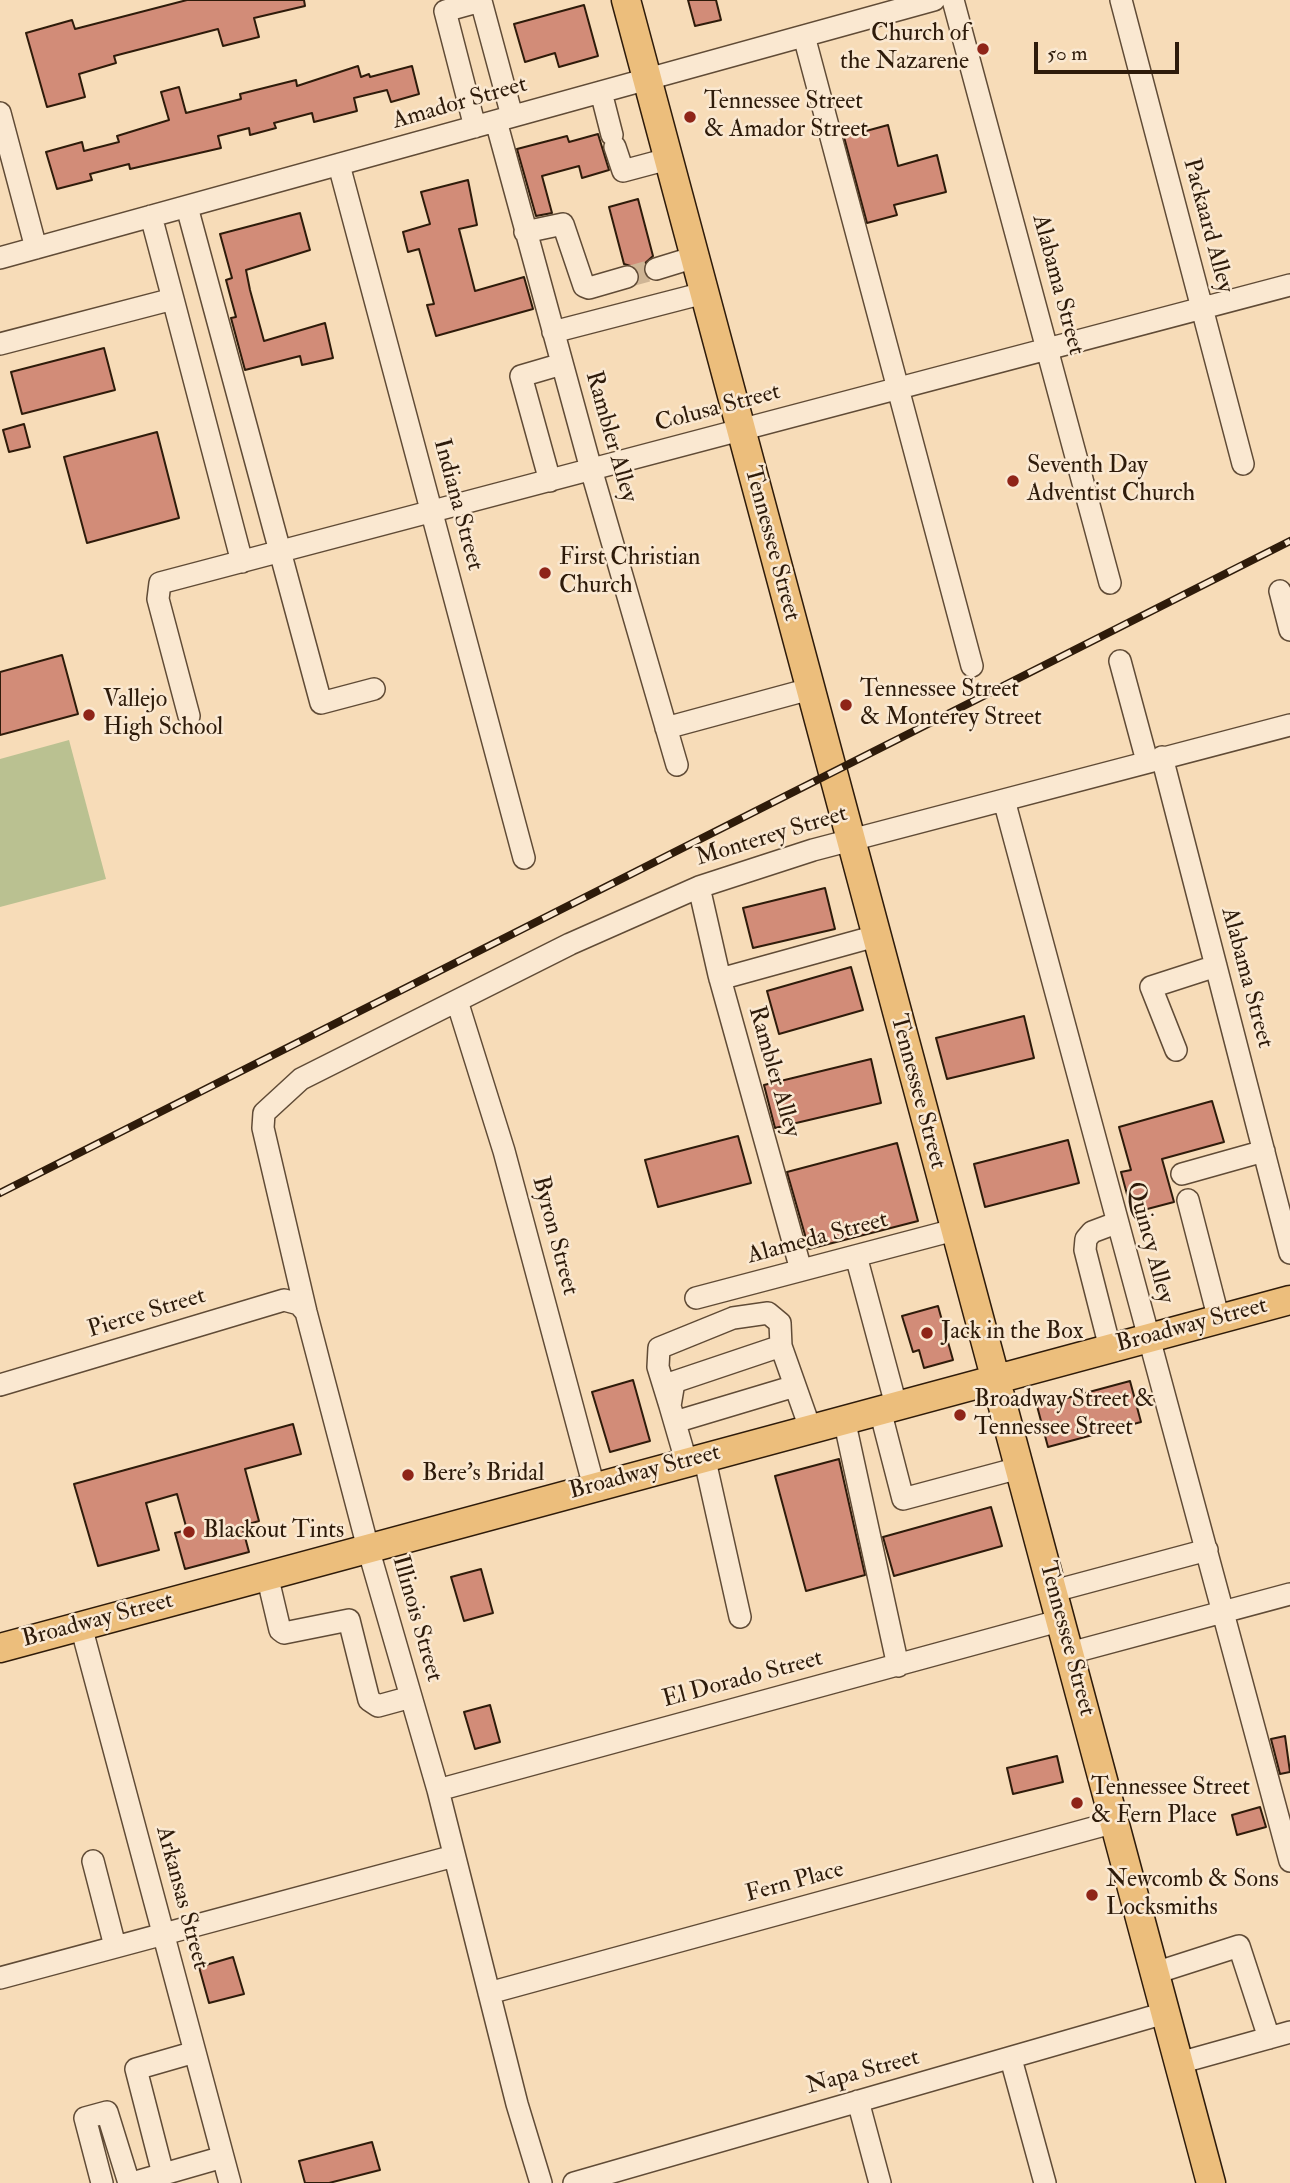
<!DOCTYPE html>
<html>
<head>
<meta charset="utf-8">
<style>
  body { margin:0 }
  #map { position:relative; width:1290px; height:2183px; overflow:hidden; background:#f7dcb8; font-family:"IM FELL Double Pica",serif }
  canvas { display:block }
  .scale { position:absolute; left:1034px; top:42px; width:145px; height:32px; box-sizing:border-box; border:4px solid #2e1b0a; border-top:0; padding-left:9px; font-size:21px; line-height:24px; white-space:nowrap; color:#2e1b0a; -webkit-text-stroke:5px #fae8d1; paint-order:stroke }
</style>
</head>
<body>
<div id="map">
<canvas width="1290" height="2183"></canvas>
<div class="scale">50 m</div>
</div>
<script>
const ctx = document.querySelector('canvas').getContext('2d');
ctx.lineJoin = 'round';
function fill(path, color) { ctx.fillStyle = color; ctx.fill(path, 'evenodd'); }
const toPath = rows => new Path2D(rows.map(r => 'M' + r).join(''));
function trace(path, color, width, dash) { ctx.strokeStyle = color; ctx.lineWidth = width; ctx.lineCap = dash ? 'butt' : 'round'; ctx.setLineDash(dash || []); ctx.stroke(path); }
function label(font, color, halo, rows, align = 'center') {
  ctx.font = font + ' "IM FELL Double Pica",serif'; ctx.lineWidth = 5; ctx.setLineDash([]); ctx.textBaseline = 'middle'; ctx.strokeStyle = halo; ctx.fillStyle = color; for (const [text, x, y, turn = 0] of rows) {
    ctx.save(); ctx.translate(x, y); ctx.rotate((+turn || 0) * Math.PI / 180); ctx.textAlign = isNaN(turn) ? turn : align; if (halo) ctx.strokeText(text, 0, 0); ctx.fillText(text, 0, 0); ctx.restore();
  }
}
fill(toPath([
  [69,740,106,879,0,907,0,759]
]), '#bac191');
const building = toPath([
  [187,0,304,0,305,6,254,18,259,37,223,46,218,29,114,56,116,63,79,74,85,97,47,107,26,33,72,20,75,29,187,0],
  [688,0,716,0,721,20,695,26,688,0],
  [584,5,598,56,559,67,555,53,525,62,514,24,584,5],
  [358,66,361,77,369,74,370,77,412,66,419,94,391,102,387,90,354,98,357,111,314,122,312,113,274,123,276,128,250,135,249,128,218,136,221,148,130,169,129,164,90,174,92,180,57,189,46,152,82,142,84,151,119,142,117,136,169,120,161,92,179,87,186,113,241,99,240,94,296,80,297,86,358,66],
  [888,125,898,166,937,155,946,192,894,205,897,215,867,223,844,137,888,125],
  [598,134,609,170,582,178,579,166,542,176,552,213,536,216,517,149,567,136,569,142,598,134],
  [468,180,477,225,459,229,475,291,524,277,533,309,436,336,427,305,434,304,419,249,408,252,403,232,430,224,421,192,468,180],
  [638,199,653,256,643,265,647,278,640,280,637,268,624,264,609,207,638,199],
  [300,213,310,250,246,270,250,290,264,341,325,323,333,358,302,365,300,356,245,370,231,318,236,317,226,280,232,278,220,234,300,213],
  [104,348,115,390,22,414,11,372,104,348],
  [24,424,30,447,9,452,3,430,24,424],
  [157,432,179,518,87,543,64,457,157,432],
  [62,655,78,714,0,735,0,672,62,655],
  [825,888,835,929,753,948,743,908,825,888],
  [851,967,863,1010,779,1034,767,991,851,967],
  [1024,1016,1034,1058,947,1079,936,1038,1024,1016],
  [871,1059,881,1103,775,1128,764,1085,871,1059],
  [1212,1101,1224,1142,1162,1159,1174,1202,1132,1213,1121,1172,1131,1170,1119,1127,1212,1101],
  [738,1136,751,1183,658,1207,645,1160,738,1136],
  [1068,1140,1079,1183,985,1207,974,1164,1068,1140],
  [897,1143,918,1221,809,1249,787,1172,897,1143],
  [938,1306,953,1360,924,1368,919,1350,913,1352,902,1316,938,1306],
  [633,1380,650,1441,610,1452,592,1392,633,1380],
  [1130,1381,1141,1422,1048,1447,1037,1406,1130,1381],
  [293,1424,301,1454,245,1469,259,1521,242,1526,249,1552,185,1569,175,1533,187,1530,177,1494,146,1503,159,1550,98,1566,74,1484,293,1424],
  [839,1459,865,1575,806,1591,775,1476,839,1459],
  [991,1507,1002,1546,894,1576,883,1537,991,1507],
  [481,1569,493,1613,464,1621,451,1577,481,1569],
  [490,1705,500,1742,475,1749,464,1712,490,1705],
  [1285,1736,1290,1772,1280,1774,1271,1739,1285,1736],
  [1057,1756,1063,1782,1013,1794,1007,1768,1057,1756],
  [1260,1807,1266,1827,1237,1835,1232,1815,1260,1807],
  [233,1957,244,1994,209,2003,199,1967,233,1957],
  [372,2142,380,2170,329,2183,305,2183,299,2161,372,2142]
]);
fill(building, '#d28c78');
trace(building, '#2e1b0a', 2);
trace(toPath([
  [627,277,656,269]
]), '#cfb595', 21, [21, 10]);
const minor = toPath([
  [953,0,1110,583],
  [1121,0,1243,464],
  [804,36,972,666],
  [601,92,612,135],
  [0,113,36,248],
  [496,121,591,469,677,765],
  [475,127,445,11,481,1,512,116],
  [615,147,623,171,668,159],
  [339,165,524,858],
  [187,207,321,703,374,689],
  [525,232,563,224,584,286,589,288,627,277],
  [0,258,934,0],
  [656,269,695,257],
  [173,299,242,562],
  [553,332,704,293],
  [0,344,173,299,151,216],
  [550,481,521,376,562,364],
  [1280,591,1290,630],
  [1120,661,1147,761],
  [189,716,158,599,160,583,1290,285],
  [666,728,810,689],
  [1162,757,1290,1253],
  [1004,800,1290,1861],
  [699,887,719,975,801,1270],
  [720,979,876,936],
  [457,1001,504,1151,594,1487],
  [1176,1050,1151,987,1216,966],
  [1182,1174,1264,1151],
  [1188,1200,1219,1320],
  [856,1256,896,1405],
  [696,1298,954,1230],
  [781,1346,810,1428],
  [1110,1348,1085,1250,1086,1239,1092,1232,1116,1223],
  [0,1385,284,1300,299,1304,306,1312],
  [670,1406,658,1367,659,1348,733,1318,768,1313,780,1323,781,1346,674,1382,670,1406,686,1461],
  [880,1410,903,1499,1019,1468],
  [844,1419,898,1666],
  [675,1422,795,1386],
  [704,1456,740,1617],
  [267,1575,280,1630,284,1633,349,1620,369,1700,378,1706,411,1697],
  [1054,1591,1207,1550],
  [81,1626,230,2183],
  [1070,1653,1290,1594],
  [438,1790,1062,1620],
  [93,1861,115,1946],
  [1155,1973,1239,1946,1269,2038],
  [0,1978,454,1856],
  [489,1993,1115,1822],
  [1011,2059,1045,2183],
  [1179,2063,1290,2032],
  [858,2101,880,2183],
  [163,2174,136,2069,195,2052],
  [102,2183,85,2118,107,2112,129,2183],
  [132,2183,223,2157],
  [541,2183,517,2104,438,1790,368,1548,306,1312,263,1128,264,1113,301,1079,570,944,699,887,813,850,1290,725],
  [574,2183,1165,2013]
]);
const major = toPath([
  [626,0,1211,2183],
  [0,1648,1290,1300]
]);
trace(minor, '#604b36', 24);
trace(major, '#2e1b0a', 31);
trace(minor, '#fae8d1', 21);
trace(major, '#ecbe7c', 28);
const rail = toPath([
  [0,1193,1290,541]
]);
trace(rail, '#2e1b0a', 8);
trace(rail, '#fae8d1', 5, [16]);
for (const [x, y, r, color] of [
  [983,49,7,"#8f2418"],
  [690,117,7,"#8f2418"],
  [1013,481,7,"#8f2418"],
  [545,573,7,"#8f2418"],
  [846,705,7,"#8f2418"],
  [89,715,7,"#8f2418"],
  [927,1333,7,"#8f2418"],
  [960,1415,7,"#8f2418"],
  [408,1475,7,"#8f2418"],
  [189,1532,7,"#8f2418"],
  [1077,1803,7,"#8f2418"],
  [1092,1895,7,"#8f2418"]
]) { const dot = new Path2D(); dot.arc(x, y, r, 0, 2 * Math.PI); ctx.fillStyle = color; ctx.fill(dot); trace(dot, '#fae8d1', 2.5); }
label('24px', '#2e1b0a', '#fae8d1', [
  ["Church of",969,35,"right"],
  ["the Nazarene",969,63,"right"],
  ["Tennessee Street",704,103],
  ["& Amador Street",704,131],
  ["Seventh Day",1027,467],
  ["Adventist Church",1027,495],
  ["First Christian",559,559],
  ["Church",559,587],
  ["Tennessee Street",860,691],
  ["& Monterey Street",860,719],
  ["Vallejo",103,701],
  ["High School",103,729],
  ["Jack in the Box",941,1333],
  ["Broadway Street &",974,1401],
  ["Tennessee Street",974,1429],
  ["Bere's Bridal",422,1475],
  ["Blackout Tints",203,1532],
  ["Tennessee Street",1091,1789],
  ["& Fern Place",1091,1817],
  ["Newcomb & Sons",1106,1881],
  ["Locksmiths",1106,1909]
], 'left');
label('24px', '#2e1b0a', '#fae8d1', [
  ["Amador Street",460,104,-16],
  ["Packaard Alley",1207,226,75],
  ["Alabama Street",1057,285,75],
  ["Colusa Street",718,409,-15],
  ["Rambler Alley",610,437,74],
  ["Indiana Street",457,505,75],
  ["Tennessee Street",771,544,75],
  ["Monterey Street",772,837,-17],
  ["Alabama Street",1246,978,75],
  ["Rambler Alley",773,1072,74],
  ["Tennessee Street",917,1092,75],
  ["Byron Street",554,1236,75],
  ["Alameda Street",818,1239,-15],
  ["Quincy Alley",1149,1243,75],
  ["Pierce Street",147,1314,-17],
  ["Broadway Street",1192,1326,-15],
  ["Broadway Street",645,1473,-15],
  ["Illinois Street",416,1619,74],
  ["Broadway Street",98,1621,-15],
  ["Tennessee Street",1066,1639,75],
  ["El Dorado Street",743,1680,-15],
  ["Fern Place",795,1883,-15],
  ["Arkansas Street",181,1898,75],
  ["Napa Street",863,2073,-15]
]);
</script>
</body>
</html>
